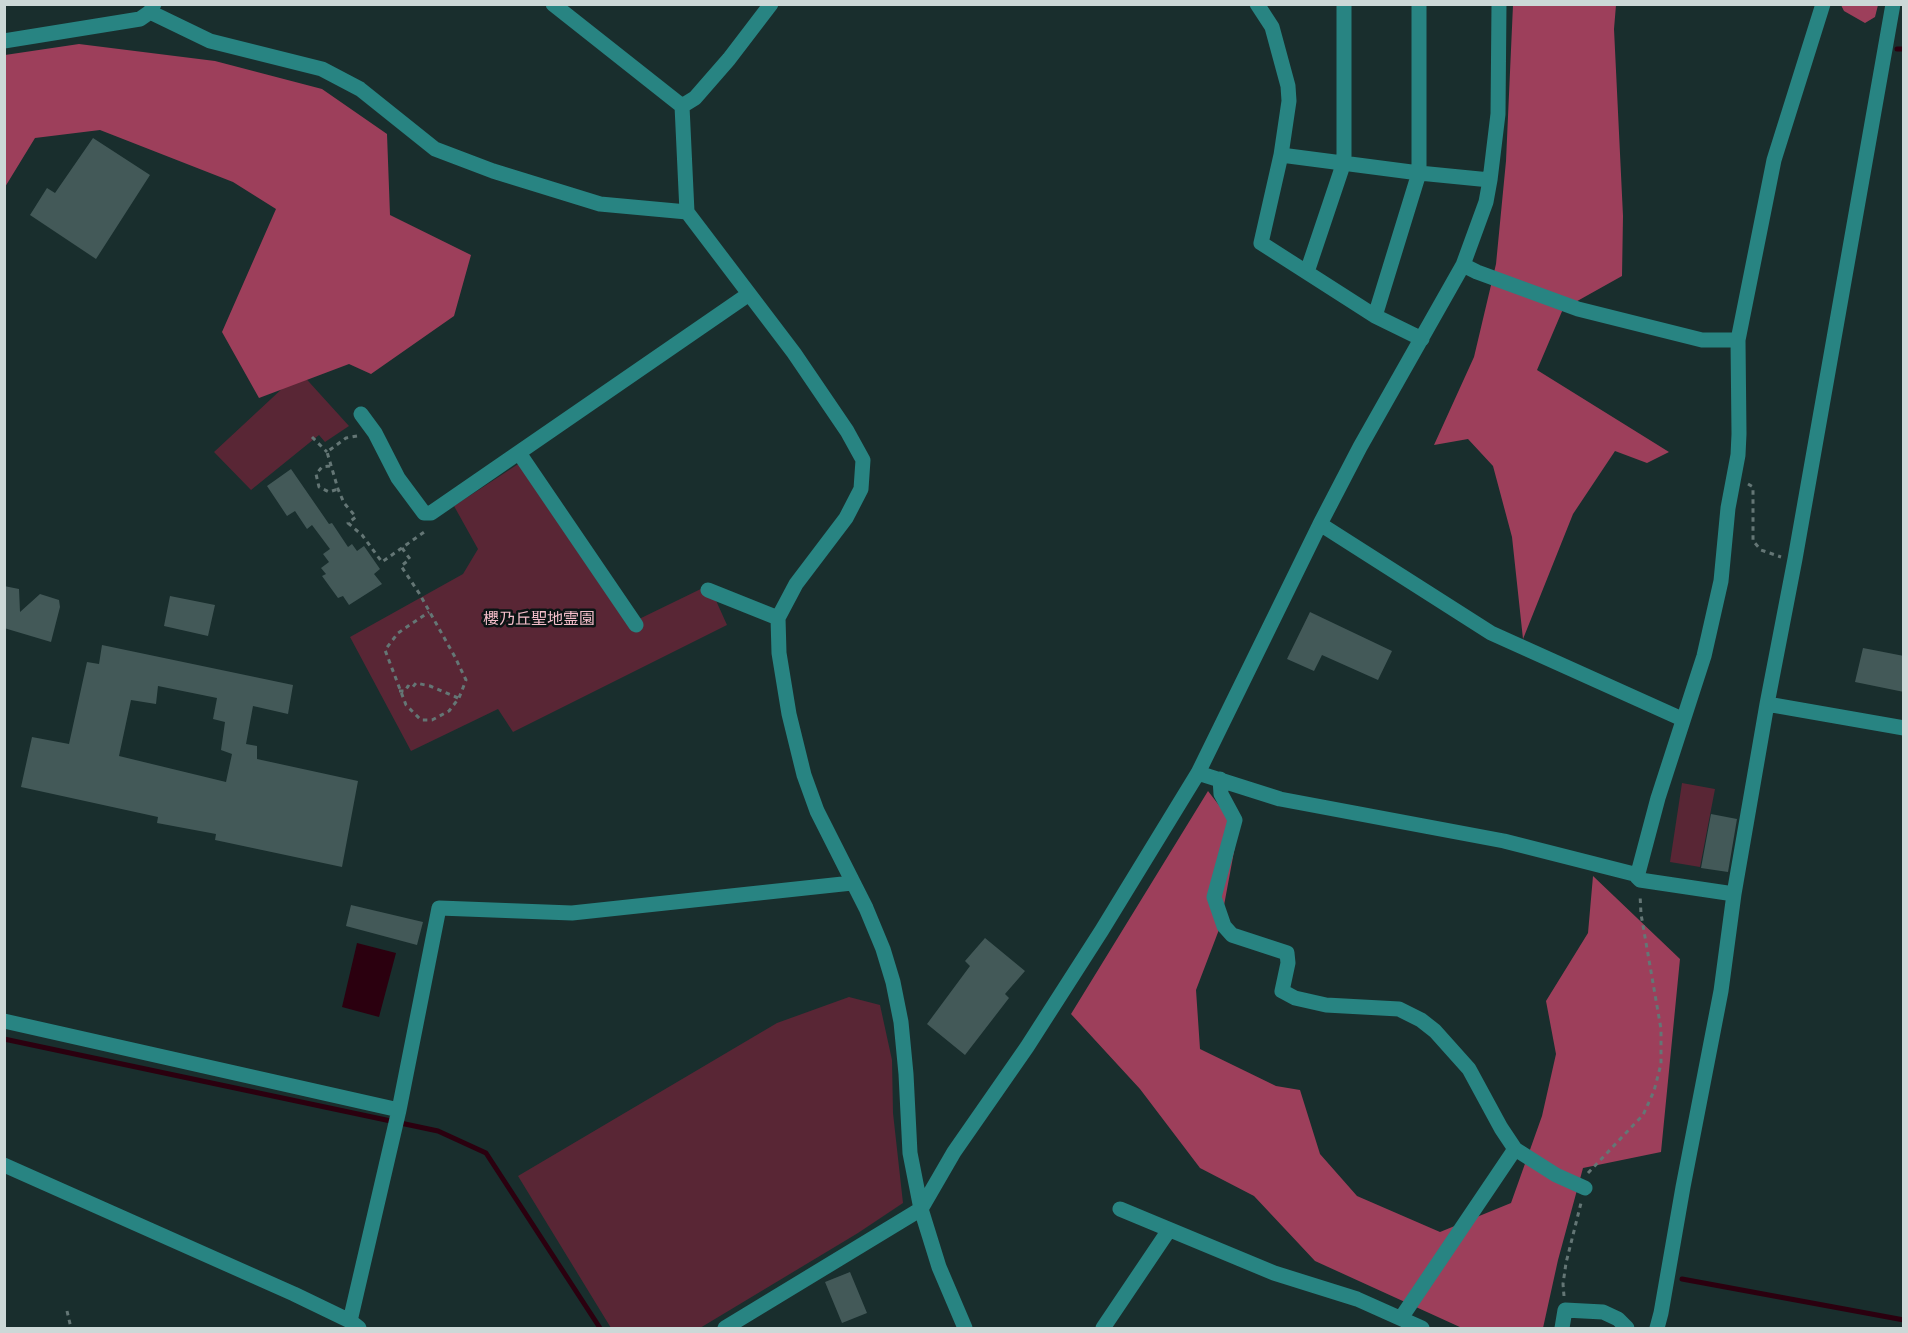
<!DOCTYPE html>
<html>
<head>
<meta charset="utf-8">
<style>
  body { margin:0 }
  #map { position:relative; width:1908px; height:1333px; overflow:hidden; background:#192e2d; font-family:"Source Sans 3",sans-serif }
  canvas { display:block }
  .frame { position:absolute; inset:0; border:6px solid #ccd8d7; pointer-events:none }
</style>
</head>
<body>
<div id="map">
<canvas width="1908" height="1333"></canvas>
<div class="frame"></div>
</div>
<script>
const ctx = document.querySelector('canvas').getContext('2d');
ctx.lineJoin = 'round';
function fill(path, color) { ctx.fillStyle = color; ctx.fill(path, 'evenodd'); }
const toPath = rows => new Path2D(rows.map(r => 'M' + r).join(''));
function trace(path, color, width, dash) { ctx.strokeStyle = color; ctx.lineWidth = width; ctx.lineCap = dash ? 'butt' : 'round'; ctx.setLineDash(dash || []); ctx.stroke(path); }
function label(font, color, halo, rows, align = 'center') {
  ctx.font = font + ' "Source Sans 3","Noto Sans JP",sans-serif'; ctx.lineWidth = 5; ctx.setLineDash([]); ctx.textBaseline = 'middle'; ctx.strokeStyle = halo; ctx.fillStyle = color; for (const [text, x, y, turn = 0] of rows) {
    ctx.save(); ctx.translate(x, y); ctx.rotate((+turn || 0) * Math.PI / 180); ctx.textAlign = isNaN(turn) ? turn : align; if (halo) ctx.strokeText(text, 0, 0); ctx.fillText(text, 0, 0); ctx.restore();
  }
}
fill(toPath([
  [300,372,349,426,325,442,319,435,251,490,214,452],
  [529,457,637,620,709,585,727,625,513,732,498,709,411,751,350,637,463,574,478,549,454,506],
  [1682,783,1715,789,1700,867,1670,862],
  [849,997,880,1005,892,1060,893,1113,903,1203,858,1233,700,1328,611,1328,518,1176,777,1023]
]), '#592635');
fill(toPath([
  [1513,5,1616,5,1614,29,1623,216,1622,276,1563,309,1537,370,1669,452,1647,463,1615,451,1573,514,1523,639,1512,537,1493,466,1468,439,1434,445,1474,357,1496,264,1506,161],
  [1841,5,1878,5,1875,17,1865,23,1844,11],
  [79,44,215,61,322,89,387,134,390,215,471,255,454,316,371,374,349,364,259,398,222,332,276,209,233,182,100,130,35,138,5,187,5,55],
  [1208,791,1238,830,1220,927,1196,990,1200,1049,1276,1086,1300,1090,1320,1154,1357,1196,1440,1232,1511,1203,1542,1116,1556,1054,1546,1001,1588,933,1593,876,1680,959,1661,1152,1583,1168,1558,1260,1543,1328,1462,1328,1315,1261,1254,1196,1200,1168,1140,1089,1071,1014]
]), '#9d3f5b');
fill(toPath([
  [357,943,396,953,379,1017,342,1007]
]), '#2b000f');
trace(toPath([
  [1897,49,1904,49],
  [4,1039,438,1131,486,1153,600,1328],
  [1682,1279,1904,1320]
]), '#2b000f', 5);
fill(toPath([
  [93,138,150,175,96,259,30,215,47,188,55,193],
  [291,469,329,524,332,523,348,547,352,544,357,551,364,546,380,569,374,574,382,584,349,605,343,596,338,598,322,576,326,574,321,568,329,562,323,554,330,549,312,525,307,529,295,511,287,516,267,486],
  [4,586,19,589,20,612,40,594,59,600,60,607,51,642,4,628],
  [170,596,215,605,208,636,164,626],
  [1310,612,1392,651,1378,680,1322,655,1314,671,1287,659],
  [102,645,293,685,288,714,253,706,246,744,257,746,257,759,358,781,342,867,215,840,216,834,157,823,158,817,21,787,32,737,69,744,87,662,99,664],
  [158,686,217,698,213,719,225,722,221,750,232,754,226,782,119,756,131,700,156,704],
  [1863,648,1904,656,1904,692,1855,682],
  [1711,814,1737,819,1728,872,1701,868],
  [351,905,423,922,417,945,346,926],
  [985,938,1025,971,1005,994,1009,998,965,1055,927,1024,970,966,965,961],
  [850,1272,867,1313,842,1323,825,1282]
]), '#435958');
trace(toPath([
  [357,436,346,438,327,452,338,489,344,503,356,517,348,523,362,535,382,562,427,530],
  [312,437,327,452],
  [330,466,322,467,316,474,319,487,329,492,338,489],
  [1748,484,1753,487,1753,541,1761,550,1781,557],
  [402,548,410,559,401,566,419,593,455,657,466,680,459,698,449,711,432,720,421,720,406,705,385,650,398,633,429,612],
  [399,691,405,691,408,686,412,688,416,683,430,686,458,698],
  [1588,1173,1643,1115,1654,1091,1661,1064,1661,1029,1641,914,1640,894],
  [1564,1296,1563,1284,1566,1263,1581,1203],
  [67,1311,71,1328]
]), '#647675', 3, [4.5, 4.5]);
trace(toPath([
  [553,4,682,106,687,212,794,353,847,431,863,460,861,489,846,518,796,584,778,618,779,653,789,714,804,775,817,811,866,908,883,949,893,982,901,1022,906,1074,910,1153,921,1209,939,1267,965,1328],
  [1257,4,1272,27,1288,86,1289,101,1281,155],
  [150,12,210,41,322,69,360,89,435,149,493,171,600,204,687,212],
  [4,41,140,19,150,12,154,4],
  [682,106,695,98,729,59,771,4],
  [1463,265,1477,272,1578,309,1702,340,1738,340],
  [1307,272,1344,162,1344,4],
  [1375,316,1419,173,1419,4],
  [1422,339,1375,316,1261,243,1281,155,1419,173,1490,180],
  [361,414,375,433,398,478,424,513,431,513,749,294],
  [519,453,636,625],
  [1320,524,1491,633,1682,719],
  [708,590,778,618],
  [1767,704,1904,728],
  [1198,773,1280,799,1504,841,1638,875],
  [1220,779,1221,794,1235,820,1214,897,1224,926,1232,935,1287,953,1288,963,1282,991,1295,998,1326,1005,1399,1009,1421,1020,1435,1031,1469,1069,1501,1128,1515,1149,1556,1175,1585,1188],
  [1734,894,1640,880,1637,877,1658,798,1704,656,1721,581,1728,508,1738,455,1739,434,1738,340,1774,160,1823,4],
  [4,1021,399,1110],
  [4,1165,294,1294,350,1321,359,1328],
  [1120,1209,1274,1273,1357,1299,1422,1328],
  [1401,1318,1515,1149],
  [350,1321,399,1110,439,908,572,913,852,883],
  [725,1328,921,1209,954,1152,1027,1047,1102,930,1198,773,1320,524,1360,447,1463,265,1486,202,1490,180,1498,114,1499,4],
  [1103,1328,1169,1230],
  [1562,1328,1565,1310,1603,1312,1618,1319,1627,1328],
  [1657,1328,1661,1313,1683,1187,1721,991,1734,894,1767,704,1795,559,1893,4]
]), '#288482', 15);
label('16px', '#f4beca', '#0b1414', [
  ["櫻乃丘聖地霊園",539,620]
]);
</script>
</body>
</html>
